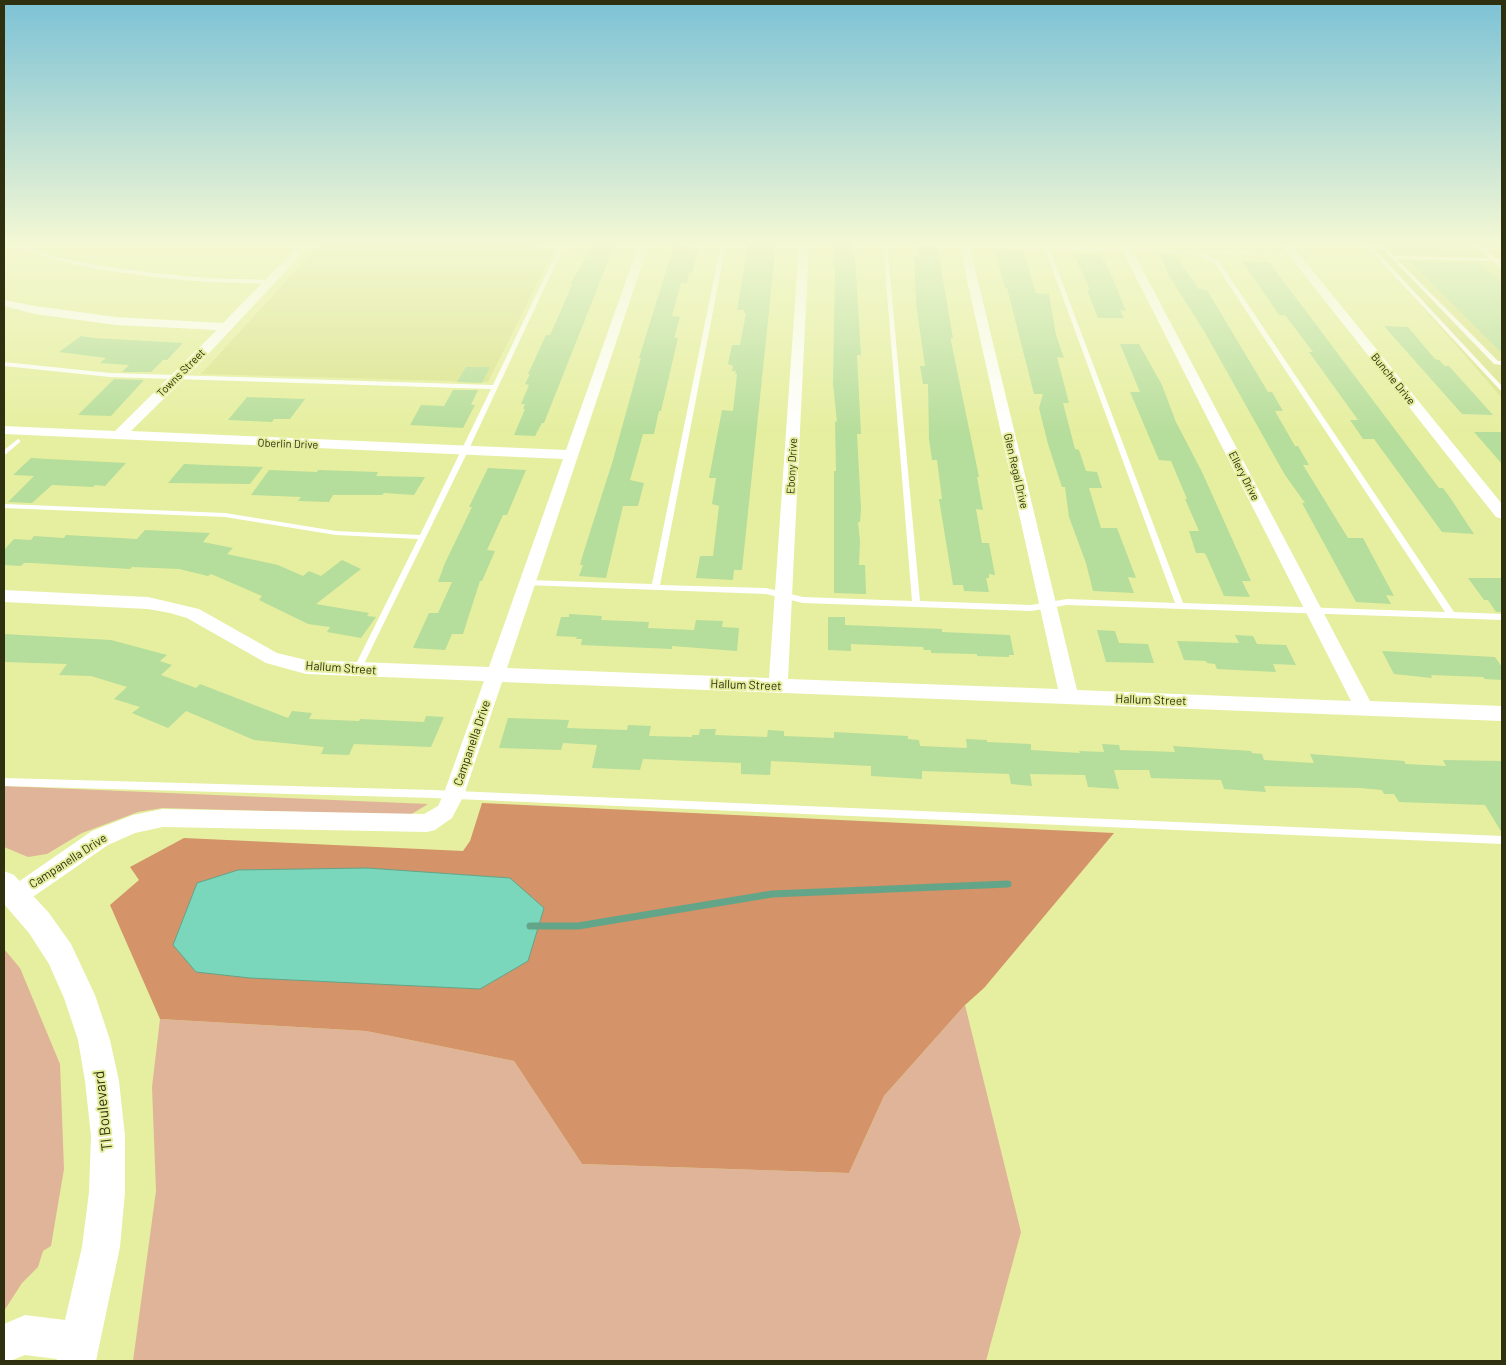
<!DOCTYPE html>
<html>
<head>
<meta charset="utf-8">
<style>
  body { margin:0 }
  #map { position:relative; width:1506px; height:1365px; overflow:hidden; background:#e6ef9f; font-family:Barlow,sans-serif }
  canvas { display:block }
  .frame { position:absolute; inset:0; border:5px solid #2e300f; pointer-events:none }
</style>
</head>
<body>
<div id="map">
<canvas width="1506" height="1365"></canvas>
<div class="frame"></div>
</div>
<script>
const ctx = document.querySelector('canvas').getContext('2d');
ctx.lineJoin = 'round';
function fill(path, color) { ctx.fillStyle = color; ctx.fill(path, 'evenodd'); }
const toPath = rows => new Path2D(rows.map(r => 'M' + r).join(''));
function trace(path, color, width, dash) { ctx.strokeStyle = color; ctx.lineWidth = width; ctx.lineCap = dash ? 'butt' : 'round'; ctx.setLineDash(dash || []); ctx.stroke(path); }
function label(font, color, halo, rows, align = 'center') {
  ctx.font = font + ' Barlow,sans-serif'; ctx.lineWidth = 4; ctx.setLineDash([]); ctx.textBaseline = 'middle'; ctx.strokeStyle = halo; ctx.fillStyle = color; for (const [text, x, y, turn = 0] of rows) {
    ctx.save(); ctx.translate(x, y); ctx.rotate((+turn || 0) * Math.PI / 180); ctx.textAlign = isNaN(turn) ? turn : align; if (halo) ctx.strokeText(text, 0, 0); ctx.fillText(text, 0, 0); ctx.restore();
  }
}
fill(toPath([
  [320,244,557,244,488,382,201,374],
  [1367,244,1502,244,1502,398]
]), '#dae38b');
fill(toPath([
  [4,786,428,804,410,815,162,808,138,812,82,833,47,854,28,857,4,847],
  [4,949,20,968,60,1064,64,1169,51,1246,43,1251,38,1267,22,1283,4,1311],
  [965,1005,1021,1232,986,1361,133,1361,156,1191,152,1087,160,1019,366,1031,514,1061,582,1164,849,1173,884,1096]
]), '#e0b499');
fill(toPath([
  [482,803,1114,833,984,988,965,1005,884,1096,849,1173,582,1164,514,1061,366,1031,160,1019,110,905,139,880,130,867,184,838,463,851,470,841]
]), '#d49368');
const water = toPath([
  [367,868,510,878,544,908,528,961,480,989,250,978,196,972,173,945,197,883,238,870,367,868]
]);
fill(water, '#7ad7bc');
trace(water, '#63a588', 1);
trace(toPath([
  [530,926,578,926,772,894,1008,884]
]), '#63a588', 7);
fill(toPath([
  [593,244,615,244,544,423,542,423,535,436,514,435,525,409,523,409,525,404,521,404,529,385,525,384,530,374,528,374,546,335,550,335,572,285,570,284],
  [748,244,776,244,742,570,734,570,733,580,696,578,700,556,713,556,719,506,712,504,716,478,709,478,722,410,733,411,737,374,735,374,736,371,732,371,733,366,728,364,732,345,740,345,746,313,744,313,744,310,737,310],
  [834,244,852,244,852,255,855,255,861,355,857,355,861,434,857,434,861,509,860,522,858,522,860,541,859,565,865,565,866,594,834,593,834,471,836,471,835,421,837,422,833,384,835,267,833,267],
  [917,244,936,245,939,256,953,338,951,338,951,341,979,477,977,477,983,510,976,509,982,543,989,543,995,575,989,574,989,578,986,578,989,592,964,591,963,585,953,585,939,499,942,499,937,460,932,460,929,439,928,384,923,384,920,366,925,366,916,304,914,256,919,256],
  [1392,244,1458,244,1471,256,1402,254],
  [674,245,691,245,690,250,698,250,692,273,689,273,687,283,681,283,672,316,680,317,674,338,678,338,661,411,659,411,654,434,643,434,630,480,644,483,638,506,623,506,606,578,579,576,583,565,580,565,583,554,613,460,641,358,639,358],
  [994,249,1023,250,1036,293,1049,294,1056,335,1064,358,1057,357,1069,403,1063,403,1075,449,1079,450,1086,471,1097,472,1102,488,1089,488,1101,528,1117,528,1136,578,1128,577,1134,593,1093,591,1086,563,1069,517,1065,487,1062,487,1048,444,1039,408,1043,394,1034,394,1007,288,1005,288],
  [1073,253,1098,254,1102,256,1113,279,1126,311,1120,310,1124,318,1098,318,1087,290,1090,290],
  [1160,254,1175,255,1199,289,1207,290,1268,392,1272,392,1283,411,1275,411,1295,446,1298,446,1309,465,1303,465,1348,538,1363,538,1394,596,1386,595,1391,604,1356,602,1302,503,1305,503,1285,475,1204,331,1169,276],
  [1242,261,1269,262,1439,488,1443,488,1451,499,1474,534,1442,532,1374,439,1363,439,1350,420,1358,420,1309,352,1313,352,1285,315,1279,315],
  [1409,261,1479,263,1502,283,1502,353],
  [1384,326,1408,327,1435,359,1439,360,1445,366,1449,366,1493,415,1462,414],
  [81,336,93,338,183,343,167,360,163,360,151,372,122,372,129,365,100,363,106,358,59,352],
  [1120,344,1139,344,1162,385,1176,422,1202,472,1251,581,1242,581,1250,597,1224,596,1206,555,1204,553,1196,553,1189,531,1199,531,1185,499,1187,499,1171,461,1159,460,1130,392,1140,392],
  [466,367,490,367,482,383,457,382],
  [114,379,144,380,111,416,78,415],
  [453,390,478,390,471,405,475,405,463,428,410,425,421,405,444,406],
  [247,397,305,399,290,419,274,419,272,422,228,420],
  [1474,432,1502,432,1502,464],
  [31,458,48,459,126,463,105,486,95,485,93,487,52,485,32,503,8,502,34,476,13,475],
  [184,464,206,465,263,467,250,484,168,483],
  [488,468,526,470,507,515,503,515,487,550,495,551,482,581,480,581,463,634,452,634,445,650,413,648,429,613,438,613,452,582,438,582,445,563,472,507,469,507],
  [269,470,317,472,318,470,378,472,376,476,425,477,414,495,384,493,382,495,333,495,329,502,298,501,301,497,251,495],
  [145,530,210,533,203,542,233,548,227,554,278,565,303,576,309,571,321,576,342,560,361,569,316,604,369,613,367,616,376,617,361,638,327,632,330,627,308,624,259,600,262,596,211,574,208,576,179,569,132,567,130,569,32,563,24,563,21,566,4,565,4,550,14,539,31,540,34,536,64,538,66,535,137,539],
  [1468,578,1502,578,1502,612,1496,612,1488,600,1484,600],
  [569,614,602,616,601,620,649,622,648,628,694,630,696,620,723,621,722,627,739,628,737,651,672,646,672,649,581,645,582,639,576,639,577,637,556,636,561,617,569,617],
  [828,617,845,617,845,625,942,629,942,632,1010,635,1014,655,1009,655,1009,657,977,656,977,654,931,653,931,650,924,650,923,647,851,644,851,651,828,650],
  [1097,630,1115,631,1119,643,1148,644,1154,663,1106,662],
  [4,634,111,640,167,655,160,661,172,665,161,675,196,688,200,684,288,718,292,711,312,713,309,719,359,721,360,719,424,722,426,716,444,717,431,747,354,744,349,755,321,754,324,747,254,740,186,711,168,728,132,713,140,707,114,699,127,687,91,676,59,675,67,664,4,662],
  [1235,635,1253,636,1257,644,1286,645,1296,665,1273,664,1276,672,1217,669,1215,664,1207,663,1206,661,1184,660,1177,641,1239,643],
  [1382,651,1495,657,1502,667,1502,680,1485,679,1483,677,1431,675,1432,678,1394,674],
  [508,718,569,720,567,728,627,730,628,725,651,726,649,736,692,737,692,735,699,735,700,729,716,729,715,735,767,737,768,730,784,731,784,736,834,738,834,732,908,736,908,739,919,740,920,746,967,748,966,739,987,740,987,742,1031,744,1031,750,1080,753,1079,751,1104,752,1102,744,1119,745,1120,750,1175,752,1173,746,1251,751,1252,753,1262,754,1264,760,1314,763,1310,754,1404,761,1406,764,1446,766,1443,760,1502,761,1502,833,1485,805,1399,802,1394,794,1384,794,1382,790,1360,788,1264,786,1266,792,1224,789,1221,780,1151,778,1149,770,1114,770,1119,789,1088,787,1085,775,1030,774,1032,786,1011,784,1009,774,922,771,922,779,871,776,871,766,771,761,770,775,741,774,741,763,643,759,640,770,592,768,597,745,563,743,561,750,499,748]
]), '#b5dd9b');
fill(toPath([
  [10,244,18,244,55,257,96,265,154,273,206,278,270,280,273,282,270,284,206,282,154,277,96,269,52,259,10,244],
  [533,244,559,246,560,244,565,244,468,451,360,672,357,673,353,670,418,539,336,535,225,517,4,508,4,504,225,513,336,531,420,535,491,389,110,377,4,366,4,362,110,373,493,385,558,249,542,248,533,244],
  [721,244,726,244,660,585,766,588,803,597,912,601,883,244,887,244,920,601,1031,605,1067,599,1175,603,1045,249,977,247,962,244,1191,251,1201,254,1201,252,1203,252,1282,253,1284,253,1284,255,1202,254,1218,260,1454,612,1502,614,1502,620,1067,605,1031,611,803,603,766,594,525,585,524,583,528,580,652,584,721,244],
  [1050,250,1190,253,1214,262,1445,612,1183,603,1050,250],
  [1365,244,1370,244,1502,386,1502,391,1500,390,1365,244],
  [1378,244,1383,244,1394,256,1489,258,1474,244,1479,244,1495,258,1502,259,1502,261,1499,261,1502,265,1502,269,1493,261,1397,259,1498,361,1502,361,1502,365,1494,364,1378,244],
  [18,439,20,440,20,442,6,454,4,455,4,450,18,439],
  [4,778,433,790,1502,836,1502,844,433,798,4,786,4,778]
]), '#fff');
fill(toPath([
  [300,244,311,244,196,367,131,431,566,450,639,244,649,244,507,668,769,678,799,244,809,244,788,679,1058,689,959,244,969,244,1077,690,1351,701,1119,244,1129,244,1370,701,1502,706,1502,721,502,682,464,795,452,818,435,830,427,832,163,827,135,833,108,845,24,903,16,906,8,903,5,896,8,889,92,831,133,815,163,809,424,814,438,806,444,793,484,681,306,674,266,663,187,618,170,613,148,609,4,602,4,590,148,597,199,609,277,653,306,660,489,667,563,459,4,434,4,426,115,431,217,330,116,325,35,314,4,306,4,300,35,306,116,317,223,323,300,244],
  [1280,244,1291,244,1502,504,1502,519,1496,517,1280,244]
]), '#fff');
fill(toPath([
  [4,871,14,875,49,913,71,944,95,995,110,1040,119,1081,125,1136,125,1192,120,1247,96,1361,56,1361,57,1359,25,1355,10,1361,4,1361,4,1324,25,1315,65,1320,82,1247,89,1192,91,1136,85,1081,78,1040,64,998,49,964,29,933,4,904,4,871]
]), '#fff');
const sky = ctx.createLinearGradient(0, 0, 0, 435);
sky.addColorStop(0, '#7cc2d6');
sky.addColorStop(0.56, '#f4f8d4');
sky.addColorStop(1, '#f4f8d400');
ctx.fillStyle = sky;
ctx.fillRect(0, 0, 1506, 435);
label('11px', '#2e300f', '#e6ef9f', [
  ["Towns Street",181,373,-45],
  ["Bunche Drive",1393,379,51],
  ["Oberlin Drive",288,444,2],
  ["Ebony Drive",792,466,-87],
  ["Glen Regal Drive",1016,471,77],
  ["Ellery Drive",1244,476,63]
]);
label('12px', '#2e300f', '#e6ef9f', [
  ["Hallum Street",341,668,4],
  ["Hallum Street",746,685,2],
  ["Hallum Street",1151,700,2],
  ["Campanella Drive",472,743,-71],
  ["Campanella Drive",68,861,-33]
]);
label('15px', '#2e300f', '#e6ef9f', [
  ["TI Boulevard",103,1111,-96]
]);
</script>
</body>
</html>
